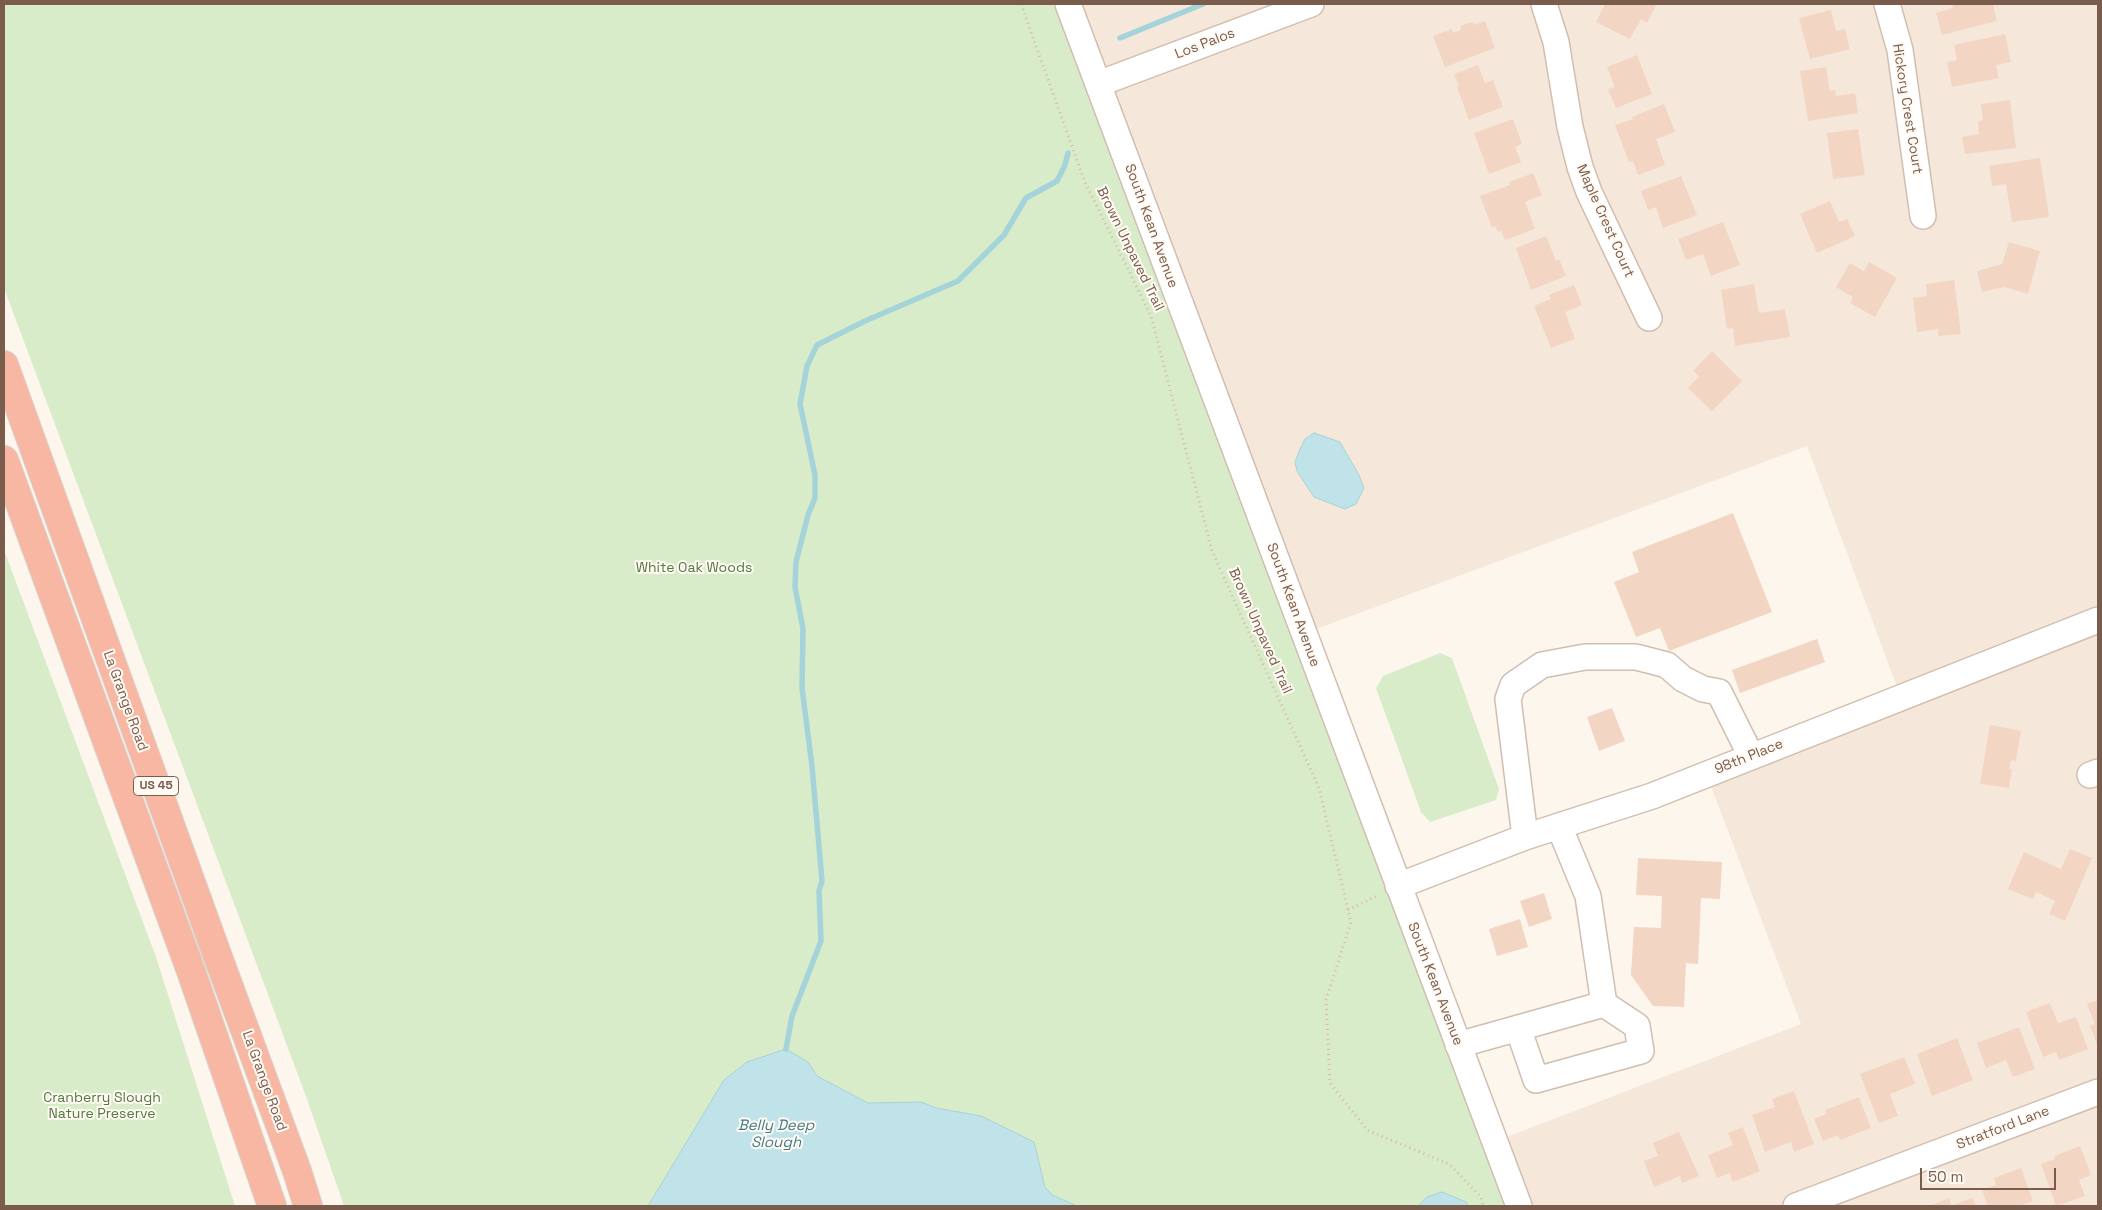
<!DOCTYPE html>
<html>
<head>
<meta charset="utf-8">
<style>
  body { margin:0 }
  #map { position:relative; width:2102px; height:1210px; overflow:hidden; background:#fdf6ec; font-family:"Space Grotesk",sans-serif }
  canvas { display:block }
  .frame { position:absolute; inset:0; border:5px solid #7a5c4d; pointer-events:none }
  .scale { position:absolute; left:1920px; top:1168px; width:136px; height:22px; box-sizing:border-box; border:2px solid #7a5c4d; border-top:0; padding-left:6px; font-size:15px; line-height:18px; white-space:nowrap; color:#7a5c4d; -webkit-text-stroke:4px #fffaf3; paint-order:stroke }
</style>
</head>
<body>
<div id="map">
<canvas width="2102" height="1210"></canvas>
<div class="frame"></div>
<div class="scale">50 m</div>
</div>
<script>
const ctx = document.querySelector('canvas').getContext('2d');
ctx.lineJoin = 'round';
function fill(path, color) { ctx.fillStyle = color; ctx.fill(path, 'evenodd'); }
const toPath = rows => new Path2D(rows.map(r => 'M' + r).join(''));
function trace(path, color, width, dash) { ctx.strokeStyle = color; ctx.lineWidth = width; ctx.lineCap = dash ? 'butt' : 'round'; ctx.setLineDash(dash || []); ctx.stroke(path); }
function label(font, color, halo, rows, align = 'center') {
  ctx.font = font + ' "Space Grotesk",sans-serif'; ctx.lineWidth = 4; ctx.setLineDash([]); ctx.textBaseline = 'middle'; ctx.strokeStyle = halo; ctx.fillStyle = color; for (const [text, x, y, turn = 0] of rows) {
    ctx.save(); ctx.translate(x, y); ctx.rotate((+turn || 0) * Math.PI / 180); ctx.textAlign = isNaN(turn) ? turn : align; if (halo) ctx.strokeText(text, 0, 0); ctx.fillText(text, 0, 0); ctx.restore();
  }
}
fill(toPath([
  [1081,4,2098,4,2098,1206,1529,1206,1504,1138,1801,1024,1709,781,1905,708,1807,446,1314,630]
]), '#f5e8da');
fill(toPath([
  [4,4,1068,4,1516,1206,344,1206,307,1099,4,288],
  [4,550,156,957,235,1206,4,1206],
  [1440,653,1452,658,1499,789,1496,800,1430,822,1421,812,1376,688,1383,676]
]), '#d8ecc9');
const water = toPath([
  [1314,433,1340,442,1359,475,1364,488,1356,504,1345,509,1314,497,1297,471,1295,462,1300,449,1305,439,1314,433],
  [786,1049,808,1062,817,1076,868,1103,921,1102,936,1108,981,1116,1034,1142,1045,1187,1052,1195,1077,1206,648,1206,724,1080,747,1062,786,1049],
  [1442,1192,1466,1202,1468,1206,1418,1206,1427,1197,1442,1192]
]);
fill(water, '#bfe3e8');
trace(water, '#a5d3da', 1);
trace(toPath([
  [1120,38,1203,4],
  [786,1049,792,1016,821,941,819,891,822,881,812,766,802,688,803,629,795,587,796,562,808,515,815,498,815,475,800,404,807,366,817,345,865,321,958,281,1004,235,1026,198,1057,181,1065,165,1068,153]
]), '#a5d3da', 5.5);
fill(toPath([
  [1605,4,1653,4,1656,5,1647,23,1641,19,1630,39,1596,22],
  [1952,4,1993,4,1997,21,1942,35,1936,13,1953,8],
  [1831,10,1836,31,1845,29,1850,49,1810,59,1799,18],
  [1485,21,1495,48,1445,67,1433,36,1452,29,1453,33,1461,30,1460,26,1473,22,1474,25],
  [2005,34,2011,62,1996,65,1999,78,1952,87,1947,62,1957,60,1954,45],
  [1637,55,1652,94,1616,108,1608,89,1615,87,1607,67],
  [1478,65,1485,83,1493,80,1503,107,1469,120,1457,87,1459,87,1454,74],
  [1826,67,1830,91,1835,90,1836,96,1855,93,1858,113,1808,121,1800,71],
  [2010,100,2016,148,1965,154,1962,137,1979,134,1978,121,1983,120,1981,104],
  [1664,104,1675,132,1656,139,1665,165,1638,175,1633,161,1629,162,1615,125,1633,119,1632,117],
  [1513,119,1522,144,1515,147,1521,162,1489,174,1474,133],
  [1858,129,1865,175,1833,179,1827,133],
  [2040,158,2049,217,2012,222,2006,184,1992,186,1989,166],
  [1533,173,1542,195,1525,202,1535,229,1505,240,1501,231,1498,232,1495,226,1492,227,1480,196,1510,185,1509,182],
  [1681,176,1697,215,1663,228,1656,207,1648,210,1641,191],
  [1830,201,1839,222,1847,219,1855,236,1817,253,1800,214],
  [1723,222,1740,265,1711,276,1703,254,1686,260,1678,239],
  [1546,236,1556,261,1559,259,1566,276,1531,290,1516,248],
  [2009,242,2040,251,2028,294,2004,287,1982,292,1977,271,2002,264],
  [1869,262,1897,278,1875,317,1850,303,1853,297,1836,287,1850,263,1864,271],
  [1954,280,1961,334,1938,336,1938,329,1917,332,1913,298,1927,296,1926,284],
  [1754,284,1759,313,1785,309,1790,337,1735,346,1733,328,1727,329,1721,290],
  [1574,285,1582,305,1565,312,1575,339,1551,348,1534,306,1551,299,1549,295],
  [1712,351,1742,381,1712,411,1688,388,1699,376,1693,371],
  [1733,513,1772,612,1669,651,1660,628,1636,637,1614,582,1639,572,1632,552],
  [1817,639,1825,662,1740,693,1732,670],
  [1612,708,1625,741,1599,751,1587,717],
  [1990,725,2021,731,2016,761,2011,760,2009,769,2012,769,2009,788,1980,784],
  [2070,849,2092,858,2065,921,2049,914,2055,901,2036,892,2033,899,2008,889,2024,852,2061,869],
  [1638,858,1722,862,1720,899,1701,898,1698,964,1686,963,1684,1007,1653,1006,1631,975,1634,927,1661,928,1662,896,1636,895],
  [1544,893,1552,919,1529,927,1520,901],
  [1520,919,1528,947,1497,956,1489,929],
  [2098,1000,2098,1047,2090,1026,2095,1024,2087,1004],
  [2050,1003,2058,1023,2076,1017,2088,1049,2059,1060,2056,1052,2043,1057,2026,1012],
  [2019,1027,2035,1069,2013,1077,2006,1060,1986,1068,1977,1043],
  [1957,1038,1973,1080,1932,1096,1917,1054],
  [1904,1057,1915,1084,1890,1094,1898,1116,1879,1123,1860,1074],
  [1794,1091,1814,1144,1794,1152,1791,1142,1765,1152,1752,1115,1775,1107,1772,1099],
  [1859,1097,1871,1128,1840,1140,1838,1135,1823,1141,1814,1119,1826,1114,1825,1110],
  [1743,1127,1760,1171,1733,1182,1730,1173,1717,1178,1708,1155,1733,1145,1728,1133],
  [1679,1132,1699,1176,1682,1183,1680,1176,1654,1187,1644,1161,1658,1156,1653,1143],
  [2080,1146,2091,1175,2079,1180,2085,1196,2056,1206,2041,1164,2055,1159,2054,1156],
  [2021,1168,2033,1201,2019,1206,1988,1206,1982,1190,1996,1185,1994,1178],
  [1949,1198,1952,1206,1929,1206],
  [1972,1198,1976,1206,1956,1206,1955,1204]
]), '#f3d5c3');
const minor = toPath([
  [1068,4,1519,1206],
  [1544,4,1556,42,1570,127,1580,167,1589,192,1649,318],
  [1887,4,1900,50,1923,216],
  [1098,84,1311,4],
  [2090,775,2098,772],
  [1525,837,1508,699,1513,685,1542,665,1585,657,1636,657,1667,665,1683,679,1703,689,1719,692,1751,756],
  [1398,886,1525,837,1652,796,2098,620],
  [1518,1028,1536,1080,1641,1051,1637,1026,1604,1004],
  [1458,1045,1604,1004,1588,896,1559,826],
  [1796,1206,2098,1092]
]);
const highway = toPath([
  [4,365,218,957,297,1171,308,1206],
  [4,460,191,971,272,1206]
]);
trace(minor, '#d1beb0', 28);
trace(highway, '#dad1cd', 30);
trace(toPath([
  [1021,4,1084,180,1151,316,1212,551,1319,788,1351,922,1326,1000,1330,1083,1367,1130,1449,1164,1481,1197,1483,1206],
  [1348,910,1379,895]
]), '#d9b8a5', 3, [1, 4]);
trace(minor, '#fff', 25);
trace(highway, '#f7b7a3', 28);
for (const [x, y, w] of [
  [156,786,45]
]) { const box = new Path2D(); box.roundRect(x - w / 2, y - 9.5, w, 19, 4); ctx.fillStyle = '#fffaf3'; ctx.fill(box); trace(box, '#7a5c4d', 1); }
label('bold 12px', '#7a5c4d', null, [
  ["US 45",156,786]
]);
label('14px', '#7a5c4d', '#fffaf3', [
  ["Los Palos",1205,44,-21],
  ["Hickory Crest Court",1907,109,81],
  ["Maple Crest Court",1605,221,66],
  ["South Kean Avenue",1151,226,70],
  ["Brown Unpaved Trail",1130,249,64],
  ["South Kean Avenue",1293,605,70],
  ["Brown Unpaved Trail",1260,631,66],
  ["La Grange Road",125,701,70],
  ["98th Place",1749,757,-22],
  ["South Kean Avenue",1435,984,69],
  ["La Grange Road",264,1081,70],
  ["Stratford Lane",2003,1128,-21]
]);
label('14px', '#537a41', '#fffaf3', [
  ["White Oak Woods",694,568],
  ["Cranberry Slough",102,1098],
  ["Nature Preserve",102,1114]
]);
label('italic 15px', '#437c86', '#fffaf3', [
  ["Belly Deep",776,1126],
  ["Slough",776,1143]
]);
</script>
</body>
</html>
